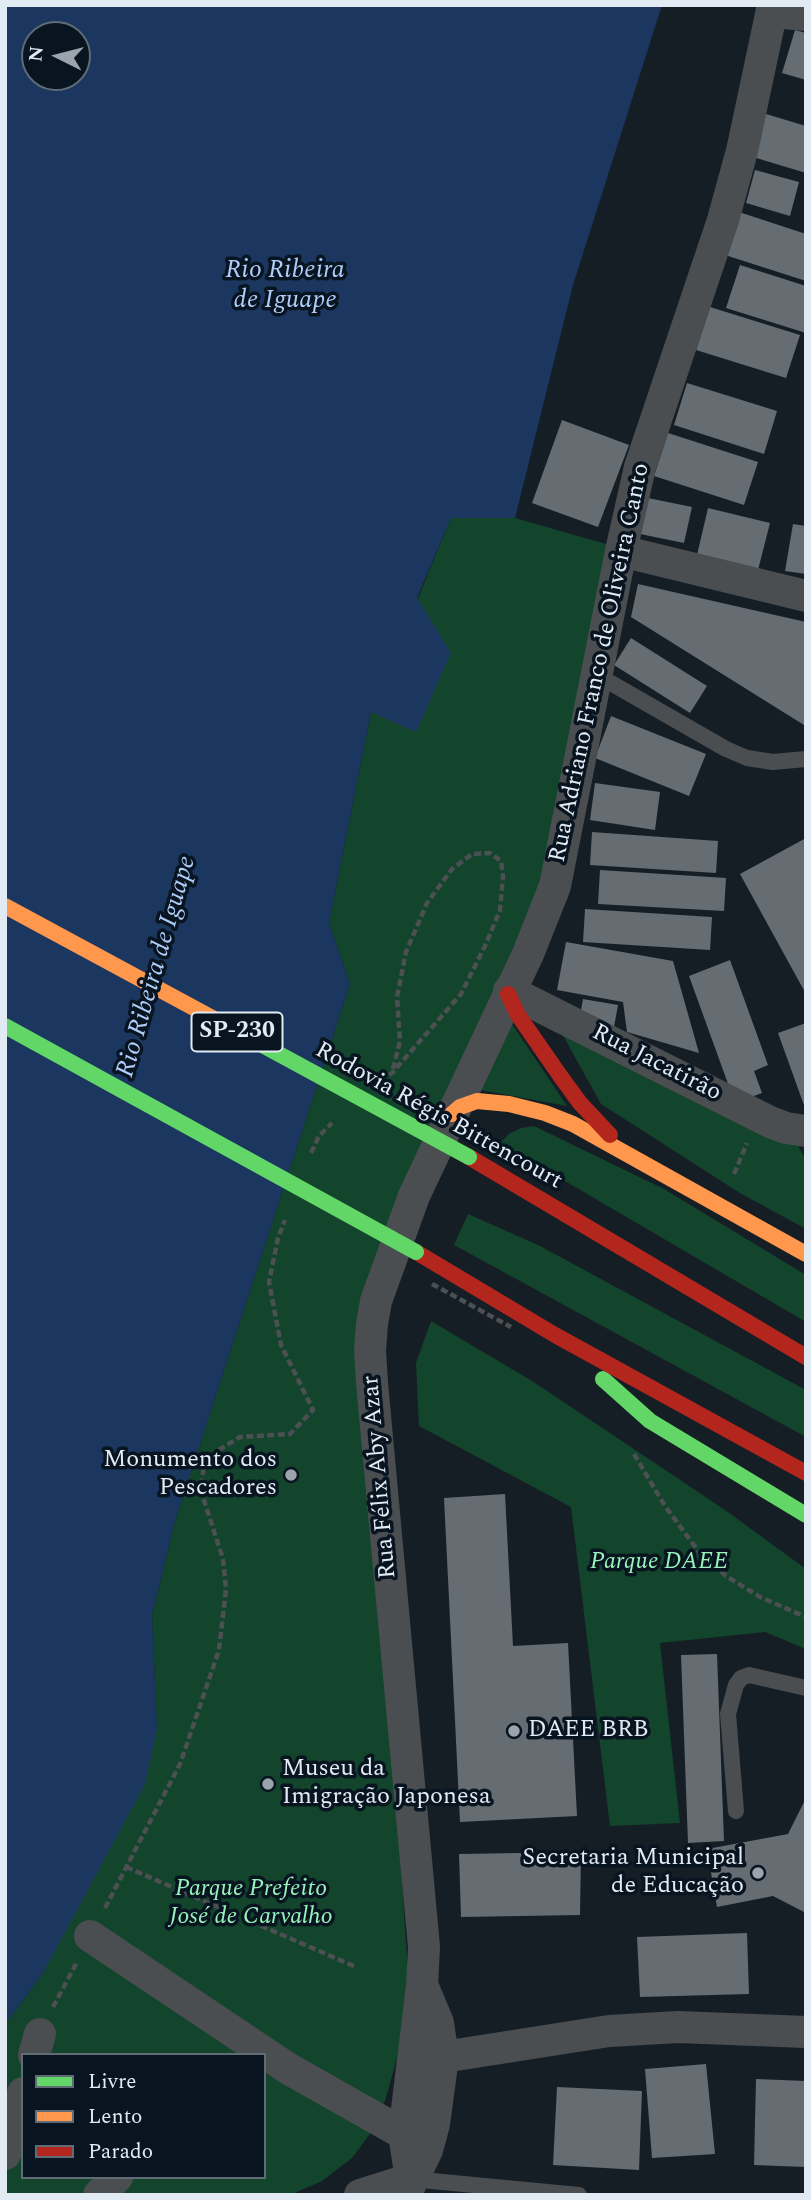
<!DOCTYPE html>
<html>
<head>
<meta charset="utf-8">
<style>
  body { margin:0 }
  #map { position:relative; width:811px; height:2200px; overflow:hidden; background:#161e25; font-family:Spectral,serif }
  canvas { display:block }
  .frame { position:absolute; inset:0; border:7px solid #e2ebf4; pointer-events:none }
  .legend { position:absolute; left:21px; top:2053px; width:245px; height:126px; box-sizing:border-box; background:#081521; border:2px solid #5f6b75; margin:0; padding:9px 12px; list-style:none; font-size:21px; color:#e2ebf4 }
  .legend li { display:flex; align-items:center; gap:14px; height:35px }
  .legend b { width:35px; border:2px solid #5f6b75 }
  .north { position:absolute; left:21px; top:21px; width:70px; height:70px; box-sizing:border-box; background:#081521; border:2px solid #5f6b75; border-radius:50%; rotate:276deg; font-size:19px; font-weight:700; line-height:28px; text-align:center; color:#e2ebf4 }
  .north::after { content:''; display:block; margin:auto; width:24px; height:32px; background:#9ba3ac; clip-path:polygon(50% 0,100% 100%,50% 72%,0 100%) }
</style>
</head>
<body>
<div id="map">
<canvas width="811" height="2200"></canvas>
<div class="frame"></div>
<ul class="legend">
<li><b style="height:9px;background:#63d668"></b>Livre</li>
<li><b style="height:9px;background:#ff974d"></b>Lento</li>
<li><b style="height:9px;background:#b3261e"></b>Parado</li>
</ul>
<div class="north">N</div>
</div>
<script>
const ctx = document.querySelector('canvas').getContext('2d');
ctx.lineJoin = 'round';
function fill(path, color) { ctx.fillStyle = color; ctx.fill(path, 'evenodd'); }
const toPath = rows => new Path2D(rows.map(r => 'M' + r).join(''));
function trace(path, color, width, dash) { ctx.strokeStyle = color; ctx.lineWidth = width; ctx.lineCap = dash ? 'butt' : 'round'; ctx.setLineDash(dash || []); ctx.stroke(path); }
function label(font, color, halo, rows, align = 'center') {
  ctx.font = font + ' Spectral,serif'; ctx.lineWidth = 7; ctx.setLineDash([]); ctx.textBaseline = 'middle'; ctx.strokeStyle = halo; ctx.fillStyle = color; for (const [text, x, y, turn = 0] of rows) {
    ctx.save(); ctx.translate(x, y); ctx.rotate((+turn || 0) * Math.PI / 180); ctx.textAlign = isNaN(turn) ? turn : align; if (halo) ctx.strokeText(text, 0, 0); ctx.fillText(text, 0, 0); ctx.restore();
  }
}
fill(toPath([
  [451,518,515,518,620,548,554,883,413,1191,370,1378,408,1976,398,2054,386,2098,372,2131,352,2158,322,2181,290,2195,5,2195,5,2025,43,1973,157,1729,152,1615,175,1521,350,984,329,923,371,712],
  [23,2055,264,2055,264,2177,23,2177],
  [512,1024,567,1106,480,1090],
  [560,1030,796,1142,806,1160,806,1229,740,1193,601,1104],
  [534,1126,664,1189,806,1275,806,1322,500,1143,509,1134,521,1128],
  [468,1214,540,1246,806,1390,806,1437,454,1245],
  [431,1321,532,1381,728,1512,806,1569,806,1649,765,1632,660,1643,680,1823,610,1826,571,1507,419,1426,416,1363]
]), '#13442c');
fill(toPath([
  [5,5,662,5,573,285,515,518,451,518,417,598,451,653,416,732,371,712,329,923,350,984,175,1521,152,1615,157,1729,145,1784,43,1973,5,2025],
  [35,35,77,35,77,77,35,77]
]), '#1b3760');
fill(toPath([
  [795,30,806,33,806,80,782,73],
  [766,114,806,126,806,173,753,157],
  [755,170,799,182,790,216,746,203],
  [739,212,806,234,806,281,725,255],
  [740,265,806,286,806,333,726,308],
  [710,307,800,335,786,378,696,350],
  [687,383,777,411,764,454,674,425],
  [562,420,629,445,598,527,532,503],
  [668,433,758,462,744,505,654,476],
  [648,498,692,507,684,543,640,534],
  [708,508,770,523,758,570,697,555],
  [793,524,806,526,806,574,785,571],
  [638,584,806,622,804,725,631,617],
  [631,638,707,686,690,713,614,665],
  [611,716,706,754,689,796,595,758],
  [595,783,660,792,655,830,590,820],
  [592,832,718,841,716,873,590,865],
  [806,838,806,994,740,874],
  [600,870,726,878,724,911,598,904],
  [585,909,712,917,710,950,583,942],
  [566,942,673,961,699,1053,627,1032,623,1002,557,990],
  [730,960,768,1065,754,1071,762,1093,735,1103,689,976],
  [583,999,618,1005,614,1027,579,1021],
  [806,1023,806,1108,805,1108,778,1033],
  [505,1494,513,1646,568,1643,577,1816,460,1822,444,1498],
  [717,1654,724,1841,688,1843,681,1655],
  [806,1798,806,1913,773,1896,717,1907,707,1849,788,1834],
  [581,1852,580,1915,461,1917,459,1854],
  [747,1933,749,1994,640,1997,637,1937],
  [706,2064,715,2154,652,2158,645,2069],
  [756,2079,806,2081,806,2167,754,2165],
  [557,2087,642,2091,639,2170,553,2165]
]), '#656c72');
trace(toPath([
  [389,1075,392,1073,461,994,486,944,500,910,503,876,501,861,490,853,472,854,452,869,427,903,406,952,397,997,400,1041,392,1073],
  [311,1153,319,1136,332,1123],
  [734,1174,747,1143],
  [634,1454,665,1506,699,1552,726,1576,760,1597,806,1617],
  [126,1867,356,1967],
  [105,1908,180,1764,219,1650,226,1589,223,1559,201,1491,204,1463,217,1451,240,1437,290,1434,313,1410,281,1345,269,1282,278,1238,285,1220],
  [53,2007,77,1962]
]), '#4c5053', 4.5, [7, 3.5]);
trace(toPath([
  [597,675,726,749,747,758,773,762,806,759],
  [736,1811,728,1714,736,1685,741,1678,749,1675,806,1688],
  [411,2179,579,2195]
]), '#4a4e51', 16);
trace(toPath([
  [772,12,806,15],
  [621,551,806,596],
  [509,991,770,1122,786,1128,806,1131],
  [90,1936,289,2069,404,2134],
  [34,2055,40,2034],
  [443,2057,609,2031,678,2027,806,2032],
  [5,2154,23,2093],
  [411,2179,404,2134,422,1986,424,1947,372,1383,370,1350,372,1324,376,1301,414,1196,528,954,555,886,621,551,640,467,723,220,742,151,773,5],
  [410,2185,427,2150,434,2124,443,2057,438,2023,423,1987],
  [99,2195,117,2177],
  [360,2195,411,2179]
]), '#4a4e51', 32);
trace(toPath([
  [603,1379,650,1421,806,1515]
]), '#63d668', 16);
trace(toPath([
  [452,1114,460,1107,477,1101,509,1104,545,1113,573,1124,806,1254]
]), '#ff974d', 16);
trace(toPath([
  [508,994,518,1015,561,1077,580,1103,610,1135],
  [469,1157,806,1357],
  [416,1252,555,1335,806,1473]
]), '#b3261e', 16);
trace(toPath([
  [432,1284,511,1327]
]), '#4c5053', 4.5, [7, 3.5]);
trace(toPath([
  [5,1026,416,1252],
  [242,1034,469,1157]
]), '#63d668', 16);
trace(toPath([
  [5,906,242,1034]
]), '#ff974d', 16);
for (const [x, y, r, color] of [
  [291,1475,7,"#9ba3ac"],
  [514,1731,7,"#9ba3ac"],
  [268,1784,7,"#9ba3ac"],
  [758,1873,7,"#9ba3ac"]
]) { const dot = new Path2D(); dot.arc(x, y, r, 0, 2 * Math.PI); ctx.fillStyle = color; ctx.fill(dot); trace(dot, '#081521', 2.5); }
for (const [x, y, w] of [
  [237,1032,91]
]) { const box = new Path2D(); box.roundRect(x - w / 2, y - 19.5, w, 39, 5); ctx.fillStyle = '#081521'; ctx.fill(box); trace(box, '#e2ebf4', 2); }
label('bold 23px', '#e2ebf4', null, [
  ["SP-230",237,1032]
]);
label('24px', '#e2ebf4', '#081521', [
  ["Rua Adriano Franco de Oliveira Canto",601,663,-78],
  ["Rua Jacatirão",656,1064,27],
  ["Rodovia Régis Bittencourt",438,1117,29],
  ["Rua Félix Aby Azar",381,1477,-95]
]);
label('24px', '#e2ebf4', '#081521', [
  ["Monumento dos",277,1461],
  ["Pescadores",277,1489],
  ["DAEE BRB",528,1731,"left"],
  ["Museu da",282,1770,"left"],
  ["Imigração Japonesa",282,1798,"left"],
  ["Secretaria Municipal",744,1859],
  ["de Educação",744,1887]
], 'right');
label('italic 24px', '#98f3bb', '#081521', [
  ["Parque DAEE",659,1563],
  ["Parque Prefeito",251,1890],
  ["José de Carvalho",251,1918]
]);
label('italic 26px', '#aeccf8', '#081521', [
  ["Rio Ribeira",285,272],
  ["de Iguape",285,302],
  ["Rio Ribeira de Iguape",158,967,-74]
]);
</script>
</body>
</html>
